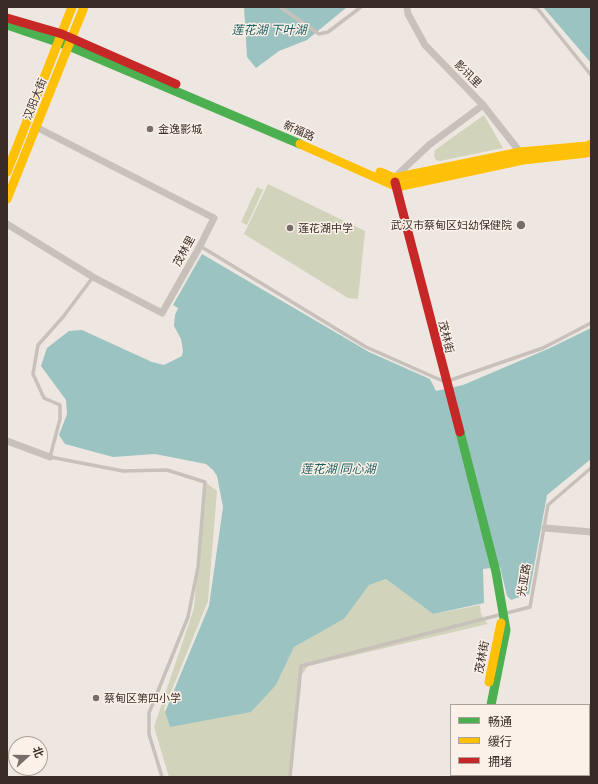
<!DOCTYPE html>
<html>
<head>
<meta charset="utf-8">
<style>
  body { margin:0 }
  #map { position:relative; width:598px; height:784px; overflow:hidden; background:#eee7e1; font-family:Ubuntu,"Noto Sans SC",sans-serif }
  canvas { display:block }
  .frame { position:absolute; inset:0; border:8px solid #392c27; pointer-events:none }
  .legend { position:absolute; left:450px; top:704px; width:140px; height:72px; box-sizing:border-box; background:#fbf1e8; border:1px solid #ada29b; margin:0; padding:5px 7px; list-style:none; font-size:12px; color:#392c27 }
  .legend li { display:flex; align-items:center; gap:8px; height:20px }
  .legend b { width:20px; border:1px solid #ada29b }
  .north { position:absolute; left:8px; top:736px; width:40px; height:40px; box-sizing:border-box; background:#fbf1e8; border:1px solid #ada29b; border-radius:50%; rotate:69deg; font-size:11px; font-weight:700; line-height:16px; text-align:center; color:#392c27 }
  .north::after { content:''; display:block; margin:auto; width:14px; height:18px; background:#786d68; clip-path:polygon(50% 0,100% 100%,50% 72%,0 100%) }
</style>
</head>
<body>
<div id="map">
<canvas width="598" height="784"></canvas>
<div class="frame"></div>
<ul class="legend">
<li><b style="height:5px;background:#4caf50"></b>畅通</li>
<li><b style="height:5px;background:#ffc107"></b>缓行</li>
<li><b style="height:5px;background:#c62828"></b>拥堵</li>
</ul>
<div class="north">北</div>
</div>
<script>
const ctx = document.querySelector('canvas').getContext('2d');
ctx.lineJoin = 'round';
function fill(path, color) { ctx.fillStyle = color; ctx.fill(path, 'evenodd'); }
const toPath = rows => new Path2D(rows.map(r => 'M' + r).join(''));
function trace(path, color, width, dash) { ctx.strokeStyle = color; ctx.lineWidth = width; ctx.lineCap = dash ? 'butt' : 'round'; ctx.setLineDash(dash || []); ctx.stroke(path); }
function label(font, color, halo, rows, align = 'center') {
  ctx.font = font + ' Ubuntu,"Noto Sans SC",sans-serif'; ctx.lineWidth = 3; ctx.setLineDash([]); ctx.textBaseline = 'middle'; ctx.strokeStyle = halo; ctx.fillStyle = color; for (const [text, x, y, turn = 0] of rows) {
    ctx.save(); ctx.translate(x, y); ctx.rotate((+turn || 0) * Math.PI / 180); ctx.textAlign = isNaN(turn) ? turn : align; if (halo) ctx.strokeText(text, 0, 0); ctx.fillText(text, 0, 0); ctx.restore();
  }
}
fill(toPath([
  [484,115,503,148,440,161,436,160,434,156,435,150],
  [268,184,365,231,358,299,348,298,244,234],
  [257,187,263,190,247,225,241,222],
  [205,482,217,491,208,601,164,709,170,727,276,685,294,647,344,619,368,585,386,579,433,614,480,605,481,614,488,624,308,666,301,676,301,687,289,777,169,777,154,727,194,608]
]), '#d1d4ba');
fill(toPath([
  [244,7,347,7,307,40,279,51,256,68,247,57],
  [543,7,591,7,591,63],
  [202,254,369,352,430,379,436,391,463,385,550,348,591,328,591,459,547,495,529,594,511,600,507,596,500,567,483,569,484,603,433,614,386,579,369,585,344,619,294,647,276,685,251,712,170,727,165,712,209,606,223,507,217,476,213,470,206,464,155,454,113,457,65,444,59,435,67,414,66,400,41,366,47,348,69,331,82,330,152,362,164,365,182,356,183,351,181,339,174,326,175,315,178,308,173,305]
]), '#9bc3c1');
trace(toPath([
  [280,7,319,34,328,32,361,7],
  [532,7,537,8,591,75],
  [200,246,366,347,445,382,543,348,591,323],
  [93,277,63,317,38,345,33,374,44,398,60,405,60,419,50,457,123,471,167,470,205,482,198,567,188,617,149,713,149,734,162,777],
  [290,777,301,666,530,607,548,505,591,468]
]), '#c8c0ba', 3.5);
trace(toPath([
  [407,7,408,14,425,45,483,105,520,152],
  [394,178,429,145,483,105],
  [7,224,93,277,162,313,200,246,214,218,36,127],
  [7,441,50,457],
  [545,528,591,532]
]), '#c8c0ba', 7);
trace(toPath([
  [7,25,69,46,300,144],
  [460,432,496,572,506,630,491,705]
]), '#4caf50', 9);
trace(toPath([
  [300,144,397,187,523,160,587,153,591,151],
  [7,172,72,7],
  [380,172,394,178,520,152,587,146,591,144],
  [7,199,84,7],
  [489,682,501,623],
  [477,777,478,775]
]), '#ffc107', 9);
trace(toPath([
  [7,18,62,34,176,84],
  [395,182,460,432]
]), '#c62828', 9);
for (const [x, y, r, color] of [
  [150,129,4,"#786d68"],
  [521,225,5,"#786d68"],
  [290,228,4,"#786d68"],
  [96,698,4,"#786d68"]
]) { const dot = new Path2D(); dot.arc(x, y, r, 0, 2 * Math.PI); ctx.fillStyle = color; ctx.fill(dot); trace(dot, '#fbf1e8', 1.5); }
label('11px', '#392c27', '#fbf1e8', [
  ["影讯里",468,74,45],
  ["汉阳大街",35,99,-68],
  ["新福路",299,131,24],
  ["茂林里",184,251,-61],
  ["茂林街",446,337,76],
  ["光亚路",524,580,-80],
  ["茂林街",482,657,-79]
]);
label('11px', '#392c27', '#fbf1e8', [
  ["金逸影城",158,129],
  ["武汉市蔡甸区妇幼保健院",512,225,"right"],
  ["莲花湖中学",298,228],
  ["蔡甸区第四小学",104,698]
], 'left');
label('italic 12px', '#195e5f', '#fbf1e8', [
  ["莲花湖 下叶湖",269,30],
  ["莲花湖 同心湖",338,469]
]);
</script>
</body>
</html>
